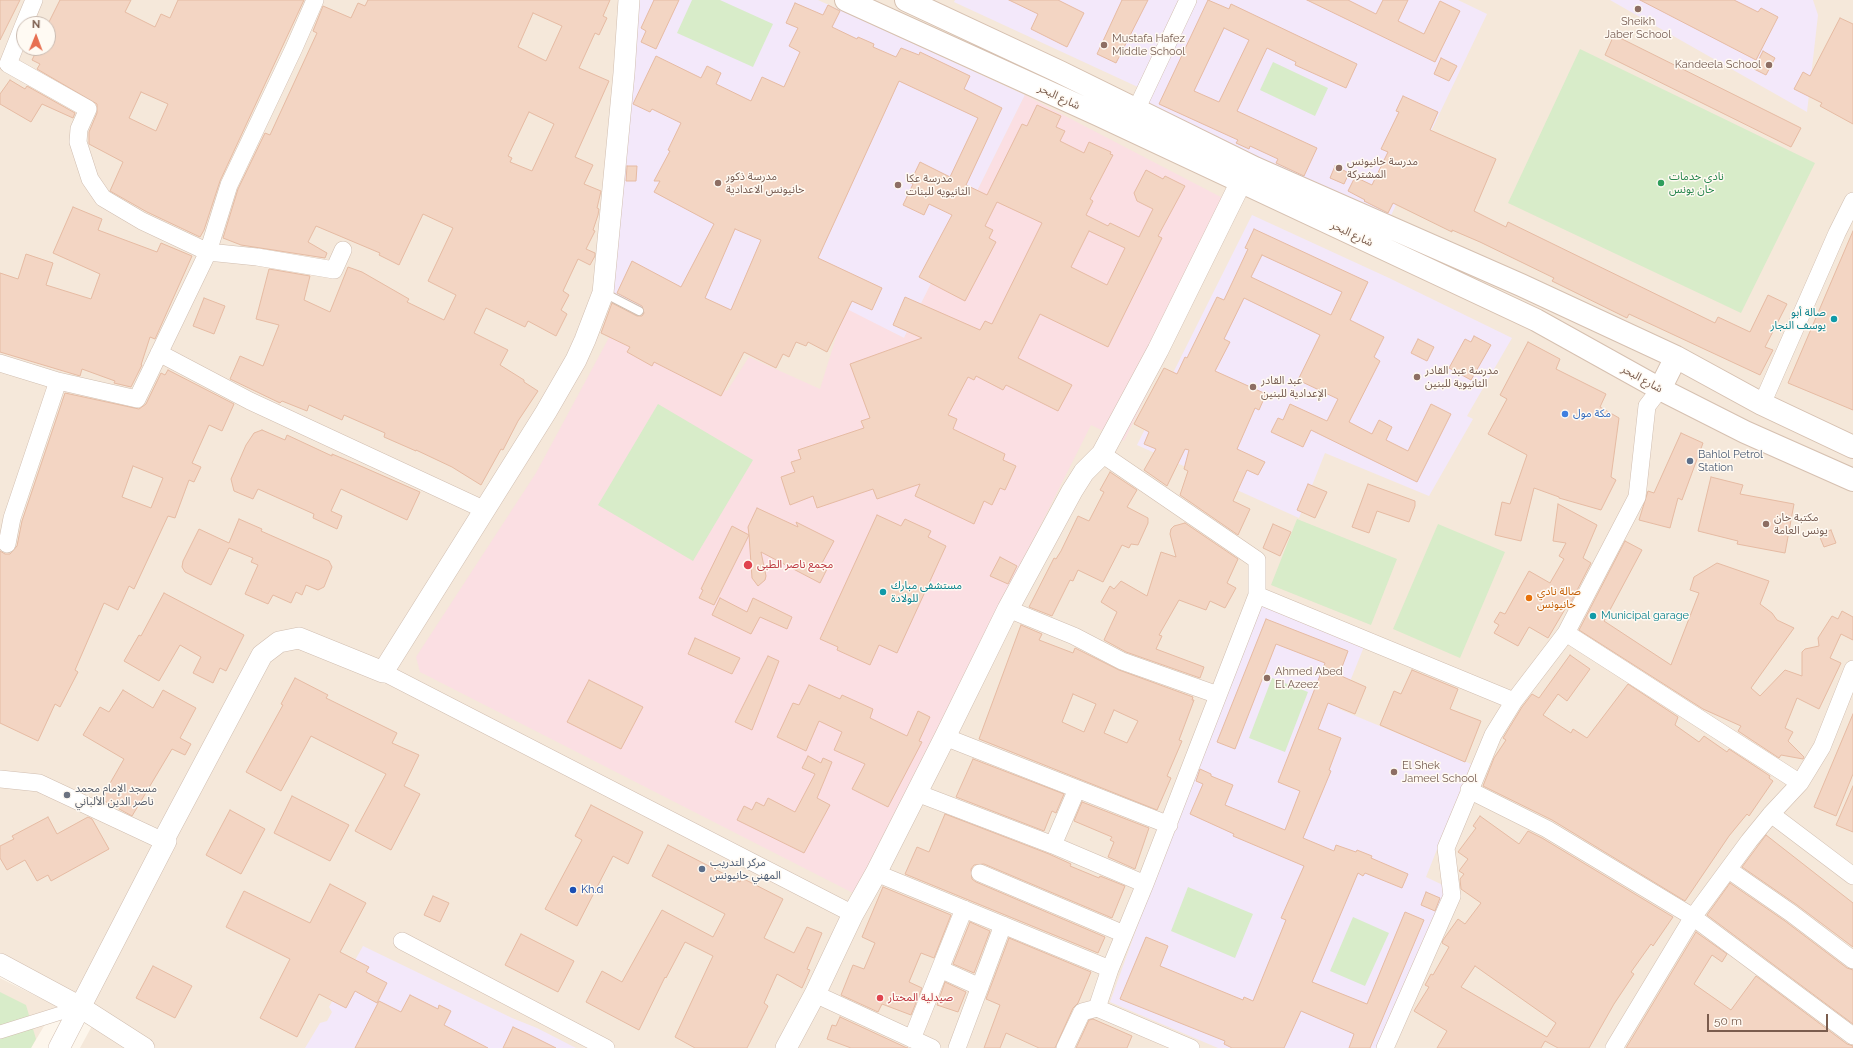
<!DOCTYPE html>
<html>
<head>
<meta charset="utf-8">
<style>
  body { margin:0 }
  #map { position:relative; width:1853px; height:1048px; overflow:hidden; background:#fdf6ec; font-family:Raleway,sans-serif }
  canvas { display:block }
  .north { position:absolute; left:16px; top:16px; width:40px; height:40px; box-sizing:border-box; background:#fffaf3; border:1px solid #cabbb1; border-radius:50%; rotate:1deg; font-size:11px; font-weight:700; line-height:16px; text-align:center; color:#7a5c4d }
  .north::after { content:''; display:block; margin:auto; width:14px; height:18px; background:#e76f51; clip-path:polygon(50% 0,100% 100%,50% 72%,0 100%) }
  .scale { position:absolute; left:1707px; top:1014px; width:121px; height:18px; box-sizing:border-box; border:2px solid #7a5c4d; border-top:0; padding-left:5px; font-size:12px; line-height:14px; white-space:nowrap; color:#7a5c4d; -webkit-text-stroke:3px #fffaf3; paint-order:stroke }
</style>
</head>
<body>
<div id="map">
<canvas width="1853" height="1048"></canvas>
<div class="north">N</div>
<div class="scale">50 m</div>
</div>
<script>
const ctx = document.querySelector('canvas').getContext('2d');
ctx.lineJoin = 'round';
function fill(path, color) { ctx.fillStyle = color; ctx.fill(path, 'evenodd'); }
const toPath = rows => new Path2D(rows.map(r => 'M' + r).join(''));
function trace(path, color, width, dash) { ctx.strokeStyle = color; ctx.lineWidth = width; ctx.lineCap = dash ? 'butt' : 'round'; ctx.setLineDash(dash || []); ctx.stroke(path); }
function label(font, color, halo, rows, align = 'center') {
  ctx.font = font + ' Raleway,"Noto Sans Arabic",sans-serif'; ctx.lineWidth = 3; ctx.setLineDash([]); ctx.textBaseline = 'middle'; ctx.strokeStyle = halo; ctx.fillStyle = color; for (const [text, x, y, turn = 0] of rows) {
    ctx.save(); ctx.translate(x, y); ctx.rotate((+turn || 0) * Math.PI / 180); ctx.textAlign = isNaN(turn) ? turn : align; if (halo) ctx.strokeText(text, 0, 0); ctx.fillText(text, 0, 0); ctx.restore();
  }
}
fill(toPath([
  [0,0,1853,0,1853,1048,80,1048,93,1024,0,975],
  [24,24,48,24,48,48,24,48],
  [0,978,56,1006,31,1048,0,1048]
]), '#f5e8da');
fill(toPath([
  [637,0,818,0,1025,95,904,338,776,275,737,356,609,292],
  [955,0,1184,0,1140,88,954,2],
  [1196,0,1458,0,1487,14,1385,228,1143,107],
  [1610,0,1813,0,1818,15,1807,112],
  [1252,215,1389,278,1512,338,1467,416,1473,419,1429,496,1325,453,1299,518,1137,445],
  [1263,602,1365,644,1339,709,1471,764,1426,877,1447,887,1382,1048,1218,1048,1110,1002,1183,800],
  [363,946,512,1018,537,1028,576,1048,305,1048,320,1023,327,1021,332,1012,329,1007]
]), '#f3e8fa');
fill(toPath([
  [1025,95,1238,206,1124,441,1091,425,855,894,420,672,416,657,536,473,612,332,727,391,749,357,820,389,845,308,904,338]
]), '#fbdfe3');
fill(toPath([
  [692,0,720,0,773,24,753,67,677,33],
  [1580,49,1815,163,1741,313,1508,203],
  [1273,62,1328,88,1315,116,1260,90],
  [658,404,753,460,693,561,598,505],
  [1297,519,1397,559,1371,625,1271,585],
  [1438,524,1505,552,1460,658,1393,629],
  [1272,678,1308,692,1285,752,1249,738],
  [1188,887,1253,914,1235,958,1171,931],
  [1353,917,1389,933,1365,986,1330,971],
  [0,992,26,1005,36,1039,31,1048,0,1048]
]), '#d8ecc9');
const building = toPath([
  [0,0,20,0,0,40,0,0],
  [60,0,131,0,125,12,155,27,161,14,170,18,178,0,304,0,220,181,204,230,200,237,147,212,110,191,123,162,89,144,89,132,97,113,97,104,37,69,40,64,32,60,38,48,48,48,48,24,60,0],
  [141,92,168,104,156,131,129,118,141,92],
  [368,0,610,0,603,16,607,18,599,35,595,33,579,68,609,81,575,157,593,165,584,184,601,191,597,208,599,209,598,215,593,230,595,231,586,249,595,253,595,256,590,265,578,259,563,291,569,295,561,310,567,314,556,336,528,321,525,327,486,308,474,333,508,350,500,365,524,380,524,382,538,391,518,421,503,450,501,449,481,485,452,467,416,450,416,451,384,437,385,433,344,415,342,420,309,405,307,411,282,401,280,403,230,379,240,356,263,366,279,325,256,319,269,269,310,276,304,300,330,312,348,267,362,272,409,299,407,302,444,320,456,295,428,281,453,228,423,214,399,265,379,255,380,253,316,226,308,242,327,253,325,258,241,245,223,238,238,189,265,133,270,135,317,33,313,31,323,6,351,18,358,3,365,6,368,0],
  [533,13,562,26,546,61,518,47,533,13],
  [529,112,554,124,532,171,510,162,512,158,508,156,529,112],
  [654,0,679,0,656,49,641,42,646,31,641,28,654,0],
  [1009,0,1058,0,1084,13,1067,47,1031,29,1038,14,1009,0],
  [1122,0,1148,0,1116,63,1097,54,1122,0],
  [1208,0,1229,9,1231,4,1357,64,1346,88,1295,65,1296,62,1267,48,1237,111,1317,148,1304,176,1276,163,1278,159,1250,146,1249,149,1236,143,1238,140,1159,104,1208,0],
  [1224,28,1249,40,1219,102,1194,91,1224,28],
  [1307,0,1348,0,1376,14,1383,0,1408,0,1398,21,1424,34,1440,1,1460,11,1435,62,1307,0],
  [1640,0,1734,0,1758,12,1761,8,1778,17,1756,60,1640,0],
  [795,3,823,15,828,5,840,11,832,27,857,39,858,37,874,44,873,47,896,57,901,48,919,55,920,52,970,76,964,89,1002,108,966,185,987,195,1022,124,1027,126,1037,105,1061,116,1056,127,1065,131,1060,141,1084,153,1089,142,1111,152,1110,154,1113,155,1090,199,1093,201,1086,215,1108,226,1110,223,1139,237,1153,209,1137,201,1134,193,1146,170,1163,179,1165,176,1185,186,1158,236,1162,238,1108,347,1040,314,1018,358,1072,385,1058,411,1006,385,1003,390,976,376,974,380,968,377,948,415,957,419,953,429,1005,454,1003,460,1016,466,1005,490,1000,488,992,505,984,501,974,524,915,496,920,484,877,499,873,489,817,508,813,496,790,505,781,477,795,472,791,462,801,459,798,450,864,428,861,421,870,418,850,364,922,338,893,325,905,297,980,330,985,321,992,324,1042,223,997,202,985,226,993,230,989,238,996,242,965,301,919,277,952,215,929,204,924,215,903,205,913,184,910,183,920,162,950,177,978,118,899,81,818,258,882,288,872,310,852,301,827,352,808,342,806,346,796,342,789,357,783,354,776,368,744,352,721,396,654,362,652,366,627,352,630,347,601,333,612,303,637,316,642,316,644,313,642,306,617,293,632,261,681,287,714,224,654,192,660,181,654,181,670,151,668,150,681,123,652,109,650,112,633,104,656,56,701,78,707,66,721,73,716,84,751,101,762,77,784,87,800,52,789,46,798,28,786,23,795,3],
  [735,229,761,240,731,310,705,298,735,229],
  [1089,231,1125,248,1107,285,1071,267,1089,231],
  [1840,18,1853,24,1853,124,1820,106,1822,103,1794,89,1803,72,1810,76,1840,18],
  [1614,35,1801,128,1791,147,1605,55,1614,35],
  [1763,51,1775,58,1766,75,1754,69,1763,51],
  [1441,58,1457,66,1449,81,1434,74,1441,58],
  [10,80,25,89,27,86,75,113,73,118,42,104,31,122,0,104,0,94,10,80],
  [1403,96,1438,112,1430,130,1496,159,1474,211,1506,227,1508,222,1715,323,1718,317,1750,332,1768,295,1787,304,1765,347,1773,350,1760,375,1629,314,1627,318,1552,281,1554,278,1480,242,1452,230,1452,232,1393,203,1388,213,1364,201,1365,200,1348,191,1355,177,1372,185,1388,152,1381,149,1399,112,1396,111,1403,96],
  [627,166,637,166,636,181,626,181,627,166],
  [1335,166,1349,173,1344,184,1330,178,1335,166],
  [73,207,102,219,98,230,157,252,161,243,192,256,155,339,150,337,141,365,142,365,131,387,114,383,115,381,82,369,80,376,0,352,0,273,18,279,26,254,53,263,46,285,91,299,100,274,53,253,73,207],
  [1254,229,1368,282,1350,320,1384,337,1374,357,1380,361,1349,422,1372,434,1379,420,1392,427,1386,440,1408,451,1431,404,1451,414,1417,482,1311,430,1303,447,1271,432,1278,418,1283,420,1290,404,1327,421,1338,399,1298,380,1320,335,1244,298,1224,339,1230,342,1215,371,1266,394,1259,410,1255,408,1237,449,1265,462,1258,475,1247,470,1233,501,1250,509,1238,535,1180,495,1188,471,1184,469,1189,450,1185,449,1167,486,1144,470,1156,449,1144,444,1149,432,1134,424,1164,368,1177,374,1185,357,1187,358,1217,297,1224,300,1248,249,1245,248,1254,229],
  [1262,255,1342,292,1331,315,1251,277,1262,255],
  [1853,231,1853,410,1788,383,1853,231],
  [204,298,225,306,214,334,193,326,204,298],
  [1474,336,1491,345,1471,380,1449,368,1465,339,1471,342,1474,336],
  [1418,339,1434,347,1427,361,1411,353,1418,339],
  [1528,342,1560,359,1556,369,1606,394,1600,407,1619,418,1611,477,1616,480,1601,510,1559,498,1559,497,1534,488,1521,541,1495,535,1502,502,1510,504,1527,455,1488,434,1507,399,1500,395,1528,342],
  [168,370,234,404,222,431,209,425,192,463,201,467,194,482,189,480,175,518,168,516,134,589,129,586,118,610,104,603,75,670,78,672,60,707,55,704,38,741,0,723,0,551,5,554,10,554,17,546,22,521,65,393,139,409,146,404,161,373,165,375,168,370],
  [133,466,163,478,151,508,122,497,133,466],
  [262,430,285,440,287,435,332,456,332,454,356,464,420,492,407,520,341,489,331,511,342,516,337,529,313,518,314,514,258,489,253,499,234,491,231,479,246,445,254,433,262,430],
  [1681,433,1703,443,1682,500,1678,498,1670,528,1639,520,1648,491,1654,493,1681,433],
  [1110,472,1137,490,1127,507,1148,518,1148,523,1138,545,1131,544,1129,548,1122,545,1103,582,1078,570,1073,581,1070,580,1052,616,1029,607,1054,558,1056,559,1061,551,1078,516,1089,521,1104,492,1100,490,1110,472],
  [1711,477,1743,485,1740,494,1794,504,1785,553,1737,544,1738,541,1698,531,1711,477],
  [1308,484,1327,492,1315,518,1297,510,1308,484],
  [1368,484,1415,501,1415,506,1409,522,1377,511,1369,533,1352,527,1368,484],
  [1558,504,1597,525,1583,558,1591,563,1569,606,1568,604,1548,638,1529,627,1518,646,1494,633,1499,625,1494,622,1500,612,1505,614,1529,571,1550,583,1564,559,1559,556,1566,543,1553,541,1558,504],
  [757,508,798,527,796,522,834,541,822,563,828,567,820,583,761,552,766,576,765,580,758,586,752,578,749,535,714,605,699,598,703,590,701,589,732,526,749,535,748,527,757,508],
  [877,515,901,526,905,519,931,531,928,537,946,546,897,653,879,645,870,665,837,650,838,647,820,639,877,515],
  [239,519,262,529,261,531,329,561,332,567,324,587,318,590,306,585,302,595,296,592,291,603,273,595,268,604,245,594,258,565,251,562,253,558,229,548,211,585,185,572,182,567,183,561,199,529,229,543,239,519],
  [1185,523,1238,559,1227,583,1236,588,1225,608,1210,601,1206,610,1179,600,1159,635,1162,636,1156,649,1204,667,1200,678,1126,652,1104,640,1117,612,1101,602,1110,586,1114,589,1121,581,1147,596,1161,552,1176,557,1170,534,1171,529,1174,526,1185,523],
  [1273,524,1291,532,1280,556,1263,548,1273,524],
  [1831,530,1836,543,1824,547,1819,535,1831,530],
  [1625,541,1642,550,1604,621,1671,665,1699,593,1690,590,1694,577,1717,563,1769,581,1760,604,1772,613,1777,620,1794,628,1751,688,1760,696,1785,670,1802,676,1802,652,1805,649,1819,646,1818,638,1832,616,1838,619,1842,611,1853,617,1853,640,1841,634,1830,658,1841,663,1819,709,1797,698,1785,728,1793,732,1788,741,1804,757,1803,759,1781,755,1779,758,1738,731,1741,726,1703,709,1579,630,1625,541],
  [1000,557,1017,566,1008,584,990,576,1000,557],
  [164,593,244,635,226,671,220,668,213,683,193,673,201,657,180,645,159,681,124,661,139,635,141,636,164,593],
  [720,598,747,612,753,598,792,617,787,629,760,617,751,634,712,615,720,598],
  [1266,619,1348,651,1339,675,1366,687,1355,714,1328,703,1318,729,1341,738,1329,770,1331,771,1303,838,1334,851,1336,845,1356,852,1357,850,1372,856,1371,858,1408,874,1402,888,1365,873,1363,876,1358,873,1312,982,1367,1004,1405,912,1424,920,1370,1048,1349,1048,1354,1034,1301,1011,1284,1048,1232,1048,1224,1044,1225,1041,1120,999,1146,937,1168,946,1160,966,1243,1000,1244,997,1253,1001,1286,920,1281,918,1304,866,1233,836,1234,834,1190,814,1203,784,1196,781,1200,769,1211,774,1211,776,1233,785,1225,805,1285,830,1300,791,1278,782,1325,663,1276,644,1235,749,1217,742,1266,619],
  [1021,625,1042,634,1039,640,1073,653,1075,648,1119,670,1193,697,1192,700,1194,700,1179,740,1182,741,1167,776,1171,778,1157,810,979,739,1021,625],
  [1073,694,1096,704,1084,732,1062,722,1073,694],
  [1114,710,1138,721,1127,743,1104,733,1114,710],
  [695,638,740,658,732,674,688,654,695,638],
  [1570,655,1590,669,1567,701,1558,694,1543,715,1571,733,1573,729,1587,738,1628,684,1678,717,1675,725,1699,742,1704,736,1727,752,1729,749,1770,776,1769,778,1773,781,1749,816,1747,814,1729,836,1685,901,1552,820,1483,786,1494,758,1506,740,1503,738,1522,707,1532,694,1539,698,1570,655],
  [768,656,779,661,752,730,735,722,768,656],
  [1412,670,1458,689,1450,709,1481,721,1465,762,1380,725,1394,691,1401,694,1412,670],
  [295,678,328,695,326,698,397,733,392,743,419,755,404,786,420,794,391,850,355,831,386,774,311,736,281,791,246,772,283,705,281,704,295,678],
  [589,680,643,707,621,749,567,722,589,680],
  [809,685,840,699,842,695,873,709,870,718,907,736,918,711,930,717,919,741,922,742,888,807,852,789,865,764,834,750,842,732,819,721,806,751,777,737,793,703,799,705,809,685],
  [123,690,153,708,163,690,196,708,180,738,191,744,185,755,172,749,132,816,101,799,124,759,83,735,100,707,109,712,123,690],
  [1853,714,1853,774,1836,816,1814,807,1853,714],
  [808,756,821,763,823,758,832,762,817,798,830,805,804,853,737,820,744,806,752,810,756,802,764,806,768,798,795,812,815,774,802,768,808,756],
  [973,759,1064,794,1056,813,1052,811,1044,831,956,797,973,759],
  [1853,786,1853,832,1836,825,1853,786],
  [292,796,349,825,330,861,274,833,292,796],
  [1082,802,1149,828,1135,869,1108,857,1114,842,1110,840,1112,837,1074,821,1082,802],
  [591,805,643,832,628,864,613,856,577,926,545,909,582,840,575,836,591,805],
  [230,810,265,829,241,874,206,855,230,810],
  [945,814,1049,854,1071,864,1070,866,1099,878,1100,876,1125,886,1112,918,984,864,974,865,971,869,972,879,976,882,1105,937,1098,953,905,874,917,847,929,852,945,814],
  [1480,816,1519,844,1528,831,1542,838,1673,917,1653,946,1651,944,1631,972,1634,974,1614,1004,1589,1048,1558,1048,1545,1041,1541,1048,1437,1048,1447,1031,1414,1011,1429,987,1425,985,1431,974,1433,975,1449,947,1442,943,1443,940,1458,919,1465,924,1481,903,1461,889,1460,879,1464,874,1459,871,1468,859,1458,852,1476,828,1473,826,1480,816],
  [1475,966,1556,1023,1547,1037,1461,987,1475,966],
  [48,817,57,834,88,817,92,819,109,849,51,881,48,875,37,881,25,860,7,870,0,858,0,846,14,839,12,836,48,817],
  [1766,835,1853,903,1853,947,1797,905,1742,867,1766,835],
  [668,845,740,882,742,878,783,899,764,938,794,953,807,927,822,933,807,969,810,970,802,988,777,974,764,1003,768,1006,747,1048,695,1048,675,1037,713,956,685,942,666,978,665,977,639,1030,586,1002,602,971,622,982,662,910,713,937,725,914,652,876,668,845],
  [1730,883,1785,921,1847,968,1853,970,1853,1024,1707,915,1730,883],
  [330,884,366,903,340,952,369,967,366,972,387,983,377,1003,355,991,346,1008,319,994,297,1037,260,1018,290,959,226,927,244,891,310,923,330,884],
  [883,887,951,915,934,958,921,953,909,982,922,988,911,1015,882,1004,878,1012,841,995,853,965,864,969,875,943,862,937,883,887],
  [1426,892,1440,898,1435,911,1421,905,1426,892],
  [433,896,449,903,440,922,424,915,433,896],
  [970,922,990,931,974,973,953,964,970,922],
  [1696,932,1727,954,1722,962,1712,955,1694,984,1731,1010,1756,976,1847,1044,1853,1046,1853,1048,1626,1048,1696,932],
  [521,934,574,961,558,992,505,965,521,934],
  [1009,938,1091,972,1078,1003,1073,1008,1055,1048,1039,1048,1006,1033,1000,1048,984,1048,1000,1005,986,999,1009,938],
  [153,966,192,986,175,1018,136,998,153,966],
  [945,982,966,992,958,1012,937,1005,945,982],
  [410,995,438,1009,439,1005,451,1011,444,1025,488,1048,355,1048,379,1001,401,1012,410,995],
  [840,1017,907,1048,908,1048,851,1048,827,1039,832,1025,836,1026,840,1017],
  [1093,1019,1132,1036,1127,1048,1076,1048,1089,1020,1093,1019],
  [513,1027,526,1033,556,1048,503,1048,513,1027]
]);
fill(building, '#f3d5c3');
trace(building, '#e6bba3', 1);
const service = toPath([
  [604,293,639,311]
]);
const pedestrian = toPath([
  [0,1032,80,1007]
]);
const minor = toPath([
  [24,24,8,64,88,109,79,129,78,142,90,179,103,198,142,221,208,252,257,257,334,270,343,250],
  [24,24,34,0],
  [1136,110,1188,0],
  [159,353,250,401,485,510],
  [0,363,58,381,137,399,208,252,229,185,294,48,315,0],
  [1762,404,1837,233,1853,201],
  [7,544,12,518,58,381],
  [1257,595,1514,701,1566,633,1637,497,1647,406,1660,389],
  [1008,609,1074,636,1122,661,1218,695],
  [1566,633,1800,783],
  [383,672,853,914],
  [945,737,1169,825],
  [0,779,39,783,163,841],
  [1469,790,1547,829,1693,917,1853,1036],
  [917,793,1053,845,1145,884],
  [1771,814,1853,876],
  [1053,845,1077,789],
  [1729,870,1791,913,1853,960],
  [876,873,1110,969],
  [980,873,1124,934],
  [402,941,606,1048],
  [940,969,980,987],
  [815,994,932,1048],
  [1097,1008,1110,969,1145,884,1257,595,1257,560,1102,454],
  [912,1039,964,909],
  [957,1048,1003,925],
  [1065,1048,1082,1012,1097,1008,1191,1048],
  [1385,1048,1452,896,1446,848,1493,735,1514,701],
  [1614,1048,1693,917,1749,841,1771,814,1800,783,1822,747,1853,669]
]);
const tertiary = toPath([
  [0,964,80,1007,144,1048],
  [59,1048,166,841,163,841,262,655,279,642,299,638,383,672,546,412,576,360,585,340,603,293,624,73,629,0],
  [786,1048,815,994,853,914,876,873,945,737,1008,609,1072,491,1084,472,1102,454,1158,350,1241,182]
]);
const secondary = toPath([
  [846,0,1099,115,1536,320,1660,389,1745,432,1853,480],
  [906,0,1060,72,1255,168,1521,285,1676,357,1762,404,1853,447],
  [1660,389,1676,357]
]);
trace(service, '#d1beb0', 10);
trace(pedestrian, '#d1beb0', 14);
trace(minor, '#d1beb0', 18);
trace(tertiary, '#d1beb0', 22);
trace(secondary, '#d6c0b0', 24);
trace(service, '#fff', 8);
trace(pedestrian, '#fff', 13);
trace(minor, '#fff', 17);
trace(tertiary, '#fff', 21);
trace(secondary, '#fff', 22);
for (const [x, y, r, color] of [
  [1638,9,4,"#8d6e63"],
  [1104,45,4,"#8d6e63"],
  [1769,65,4,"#8d6e63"],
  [1339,168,4,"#8d6e63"],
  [718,183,4,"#8d6e63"],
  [1661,183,4,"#2e9e5b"],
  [898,185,4,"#8d6e63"],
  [1834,319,4,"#0f9aa8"],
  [1417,377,4,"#8d6e63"],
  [1253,387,4,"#8d6e63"],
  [1565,414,4,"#3f7fe0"],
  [1690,461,4,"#5c6f8a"],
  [1766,524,4,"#8d6e63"],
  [748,565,5,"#e0444e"],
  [883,592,4,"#0f9aa8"],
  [1529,598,4,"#e8710a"],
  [1593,616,4,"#0f9aa8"],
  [1267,678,4,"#8d6e63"],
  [1394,772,4,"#8d6e63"],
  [67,795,4,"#6b7280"],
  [702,869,4,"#5c6f8a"],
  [573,890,4,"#1a4fb4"],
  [880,998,4,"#e0444e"]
]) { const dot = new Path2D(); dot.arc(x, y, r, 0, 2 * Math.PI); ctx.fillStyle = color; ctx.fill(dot); trace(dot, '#fffaf3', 1.5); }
label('11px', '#785e54', '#fffaf3', [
  ["Sheikh",1638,22,"center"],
  ["Jaber School",1638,35,"center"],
  ["Mustafa Hafez",1112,39],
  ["Middle School",1112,52],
  ["Kandeela School",1761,65,"right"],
  ["مدرسة خانيونس",1347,162],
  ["المشتركة",1347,175],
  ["مدرسة ذكور",726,177],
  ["خانيونس الاعدادية",726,190],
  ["مدرسة عكا",906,179],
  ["الثانيويه للبنات",906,192],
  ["مدرسة عبد القادر",1425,371],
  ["الثانيوية للبنين",1425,384],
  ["عبد القادر",1261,381],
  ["الإعدادية للبنين",1261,394],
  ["مكتبة خان",1774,518],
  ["يونس العامة",1774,531],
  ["Ahmed Abed",1275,672],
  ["El Azeez",1275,685],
  ["El Shek",1402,766],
  ["Jameel School",1402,779]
], 'left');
label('11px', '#7a5c4d', '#fffaf3', [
  ["شارع البحر",1059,97,25],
  ["شارع البحر",1352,234,25],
  ["شارع البحر",1642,379,29]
]);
label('11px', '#27864d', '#fffaf3', [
  ["نادى خدمات",1669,177],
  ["خان يونس",1669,190]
], 'left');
label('11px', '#0d838f', '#fffaf3', [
  ["صالة أبو",1826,313,"right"],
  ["يوسف النجار",1826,326,"right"],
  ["مستشفى مبارك",891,586],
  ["للولادة",891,599],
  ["Municipal garage",1601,616]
], 'left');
label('11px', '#366cbe', '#fffaf3', [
  ["مكة مول",1573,414]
], 'left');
label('11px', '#4e5e75', '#fffaf3', [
  ["Bahlol Petrol",1698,455],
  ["Station",1698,468],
  ["مركز التدريب",710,863],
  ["المهني خانيونس",710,876]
], 'left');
label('11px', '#be3a42', '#fffaf3', [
  ["مجمع ناصر الطبى",757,565],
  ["صيدلية المختار",888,998]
], 'left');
label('11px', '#c56008', '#fffaf3', [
  ["صالة نادي",1537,592],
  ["خانيونس",1537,605]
], 'left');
label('11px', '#5b616d', '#fffaf3', [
  ["مسجد الإمام محمد",75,789],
  ["ناصر الدين الألباني",75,802]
], 'left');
label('11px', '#164399', '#fffaf3', [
  ["Kh.d",581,890]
], 'left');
</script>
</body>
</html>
